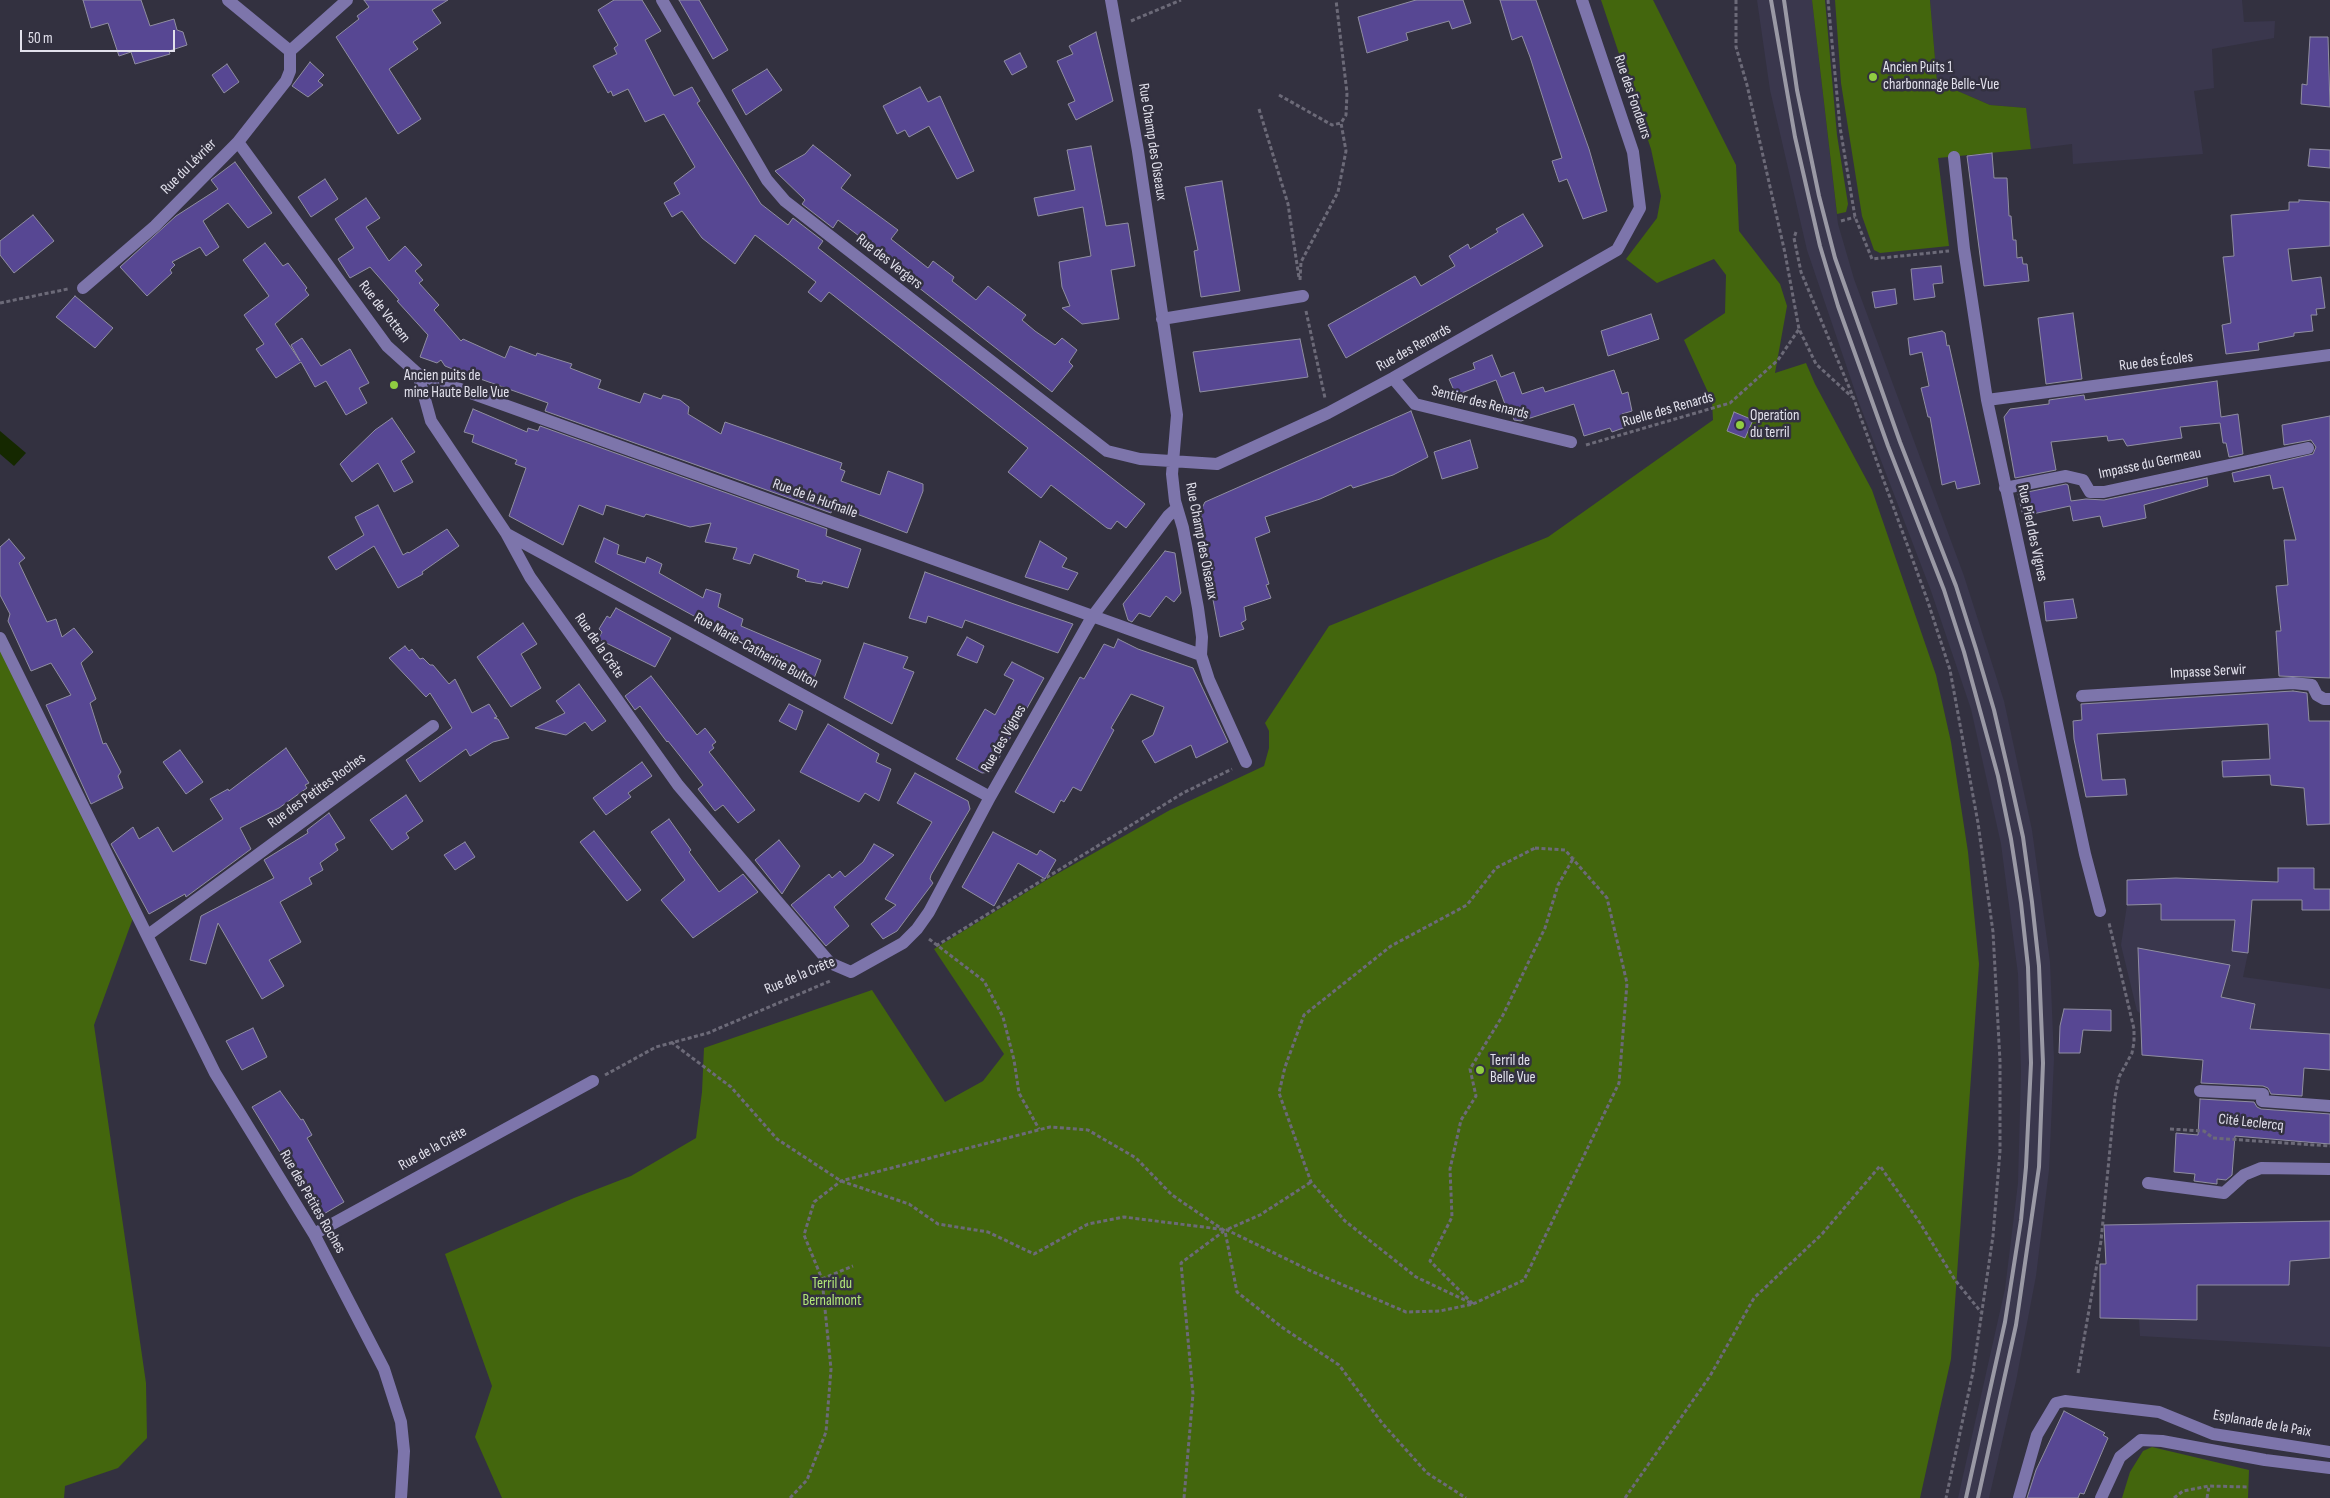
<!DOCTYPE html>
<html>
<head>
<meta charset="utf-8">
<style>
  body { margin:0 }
  #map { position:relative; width:2330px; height:1498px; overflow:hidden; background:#333140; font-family:"Sofia Sans Condensed",sans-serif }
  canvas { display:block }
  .scale { position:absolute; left:20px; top:30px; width:155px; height:22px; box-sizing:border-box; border:2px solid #e2e1ec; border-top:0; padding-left:6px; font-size:15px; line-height:18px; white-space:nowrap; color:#e2e1ec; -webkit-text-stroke:4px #333140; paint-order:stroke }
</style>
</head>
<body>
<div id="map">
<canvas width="2330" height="1498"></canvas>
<div class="scale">50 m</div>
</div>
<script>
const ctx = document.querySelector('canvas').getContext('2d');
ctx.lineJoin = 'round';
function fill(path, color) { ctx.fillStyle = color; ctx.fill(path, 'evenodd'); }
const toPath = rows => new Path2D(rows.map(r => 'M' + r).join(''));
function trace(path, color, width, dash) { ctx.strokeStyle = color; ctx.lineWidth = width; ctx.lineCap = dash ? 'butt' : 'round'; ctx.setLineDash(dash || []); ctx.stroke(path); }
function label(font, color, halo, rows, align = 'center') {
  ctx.font = font + ' "Sofia Sans Condensed",sans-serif'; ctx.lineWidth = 5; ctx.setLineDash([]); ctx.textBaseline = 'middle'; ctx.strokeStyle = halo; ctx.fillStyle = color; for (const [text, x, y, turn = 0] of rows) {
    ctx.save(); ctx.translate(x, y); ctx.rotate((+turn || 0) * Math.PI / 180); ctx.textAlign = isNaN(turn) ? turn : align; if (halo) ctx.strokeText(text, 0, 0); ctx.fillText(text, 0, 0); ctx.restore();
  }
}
fill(toPath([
  [1757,0,1812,0,1838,224,1854,279,1964,576,2004,701,2032,830,2050,962,2054,1059,2049,1170,2036,1276,2016,1381,1989,1498,1958,1498,2005,1289,2018,1183,2021,1072,2018,974,2001,844,1971,709,1931,591,1859,403,1807,250,1770,90],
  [1930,0,2242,0,2244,22,2275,21,2274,38,2212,49,2214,88,2194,91,2203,154,2073,164,2072,144,2031,149,2025,108,1990,105,1937,82],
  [2252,900,2248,953,2243,977,2330,989,2330,1070,2142,1055,2140,1013,2137,1011,2121,945,2127,905,2176,901],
  [2330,1221,2330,1347,2140,1336,2139,1319,2100,1318,2100,1264,2106,1264,2104,1225]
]), '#3a374d');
fill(toPath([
  [1601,0,1653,0,1736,165,1739,231,1780,284,1787,306,1775,373,1806,363,1815,384,1872,490,1936,675,1951,742,1968,852,1979,964,1951,1359,1920,1498,502,1498,475,1437,492,1386,445,1254,574,1198,631,1176,696,1138,702,1092,704,1048,872,990,945,1102,983,1081,1004,1054,934,949,1048,879,1170,810,1264,766,1269,748,1269,731,1265,723,1329,626,1548,537,1713,420,1712,401,1684,340,1725,313,1726,275,1714,259,1657,283,1626,259,1657,218,1661,196,1651,149],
  [1812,0,1825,0,1837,135,1848,204,1846,212,1837,214],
  [1835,0,1930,0,1937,82,1990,105,2026,108,2031,149,1938,158,1949,246,1880,253,1874,250,1862,216,1841,83],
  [0,644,133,918,94,1025,146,1383,147,1438,118,1468,65,1486,64,1498,0,1498],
  [2152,1447,2249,1470,2248,1498,2122,1498,2130,1472,2143,1451]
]), '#43660d');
fill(toPath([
  [0,431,26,453,14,466,0,454]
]), '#152800');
const building = toPath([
  [83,0,141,0,150,26,174,19,177,30,183,32,187,45,169,51,170,54,135,64,131,52,119,56,108,23,91,28,83,0],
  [364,0,448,0,432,10,441,23,413,42,418,49,389,69,421,119,398,134,336,37,359,19,357,16,369,7,364,0],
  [614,0,642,0,661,31,645,40,674,96,692,87,700,101,697,103,761,204,788,225,793,218,823,241,818,248,1145,504,1126,528,1117,521,1111,529,1107,528,1051,485,1041,498,1008,472,1028,448,829,292,821,302,808,292,816,282,755,235,735,264,702,238,682,211,672,217,664,203,680,194,674,183,695,167,664,114,645,122,628,89,613,96,611,91,608,93,593,66,617,54,614,48,618,45,598,10,614,0],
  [679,0,699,0,728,50,713,59,679,0],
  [1416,0,1463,0,1471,23,1452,29,1449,21,1406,33,1408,40,1367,53,1358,17,1416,0],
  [1500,0,1536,0,1589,149,1607,211,1583,219,1567,179,1559,182,1552,161,1562,158,1530,57,1522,36,1512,40,1500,0],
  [1096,32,1113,101,1076,120,1068,104,1075,101,1057,61,1073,54,1069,46,1096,32],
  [2310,37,2328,37,2330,107,2301,104,2302,84,2307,85,2310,37],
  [1020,53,1027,67,1012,75,1004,61,1020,53],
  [310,62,324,75,318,81,323,85,308,97,292,86,310,62],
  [227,64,239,82,224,93,212,75,227,64],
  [767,69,782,90,746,115,732,90,767,69],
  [920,87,928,102,940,96,974,171,957,179,929,126,909,137,905,130,897,134,883,106,920,87],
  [813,145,851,175,841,188,898,230,891,239,928,268,933,261,954,277,952,281,976,300,988,286,1026,315,1022,320,1035,331,1055,345,1062,338,1077,350,1069,362,1073,366,1052,392,909,280,893,267,896,264,838,220,833,228,802,204,805,200,775,171,805,154,813,145],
  [1091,146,1106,226,1128,223,1135,266,1111,270,1119,319,1082,324,1062,308,1070,306,1062,287,1059,262,1091,256,1083,207,1038,216,1034,198,1075,190,1067,150,1091,146],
  [2310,149,2330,150,2330,168,2308,166,2310,149],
  [1992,153,1994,178,2007,178,2009,216,2011,216,2013,240,2016,240,2017,258,2022,257,2023,264,2027,264,2029,281,1984,286,1967,156,1992,153],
  [235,162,272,213,248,228,228,203,203,221,219,247,206,256,200,247,172,262,175,265,170,270,172,273,147,296,120,267,176,216,218,189,211,180,235,162],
  [325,179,338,199,311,217,298,197,325,179],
  [1222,181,1240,291,1201,297,1194,251,1198,250,1185,187,1222,181],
  [366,198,380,218,366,227,389,261,405,246,422,265,415,271,423,280,419,283,439,305,434,310,461,341,463,339,505,358,510,346,536,356,537,353,572,364,570,368,601,380,598,388,640,403,644,393,661,399,663,395,680,400,689,407,688,414,721,434,725,422,842,463,840,469,845,471,841,481,880,495,888,471,923,484,923,491,907,533,833,505,831,513,545,411,548,403,455,370,445,366,441,360,437,363,420,357,428,335,397,301,399,300,370,267,350,278,338,259,354,248,335,219,366,198],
  [2299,200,2330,202,2330,246,2288,249,2292,281,2321,277,2325,308,2316,309,2317,315,2311,315,2313,331,2294,333,2294,336,2258,343,2259,350,2226,354,2222,325,2231,323,2223,257,2234,256,2231,215,2289,210,2289,202,2299,202,2299,200],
  [1523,214,1543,246,1346,358,1328,325,1415,276,1421,286,1455,266,1449,256,1468,244,1470,249,1498,232,1496,229,1523,214],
  [33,215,54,241,14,273,0,255,0,241,33,215],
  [265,243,283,266,288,263,307,288,305,290,309,295,275,324,300,361,291,345,302,338,321,366,350,349,369,383,359,388,367,403,346,415,326,381,315,387,301,362,276,378,256,349,264,344,244,315,269,296,243,260,265,243],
  [1941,266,1943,283,1933,284,1935,297,1914,300,1911,269,1941,266],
  [1895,289,1897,304,1875,308,1872,292,1895,289],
  [75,296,113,328,95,348,56,317,75,296],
  [2073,313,2082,379,2046,384,2038,318,2073,313],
  [1651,314,1659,339,1608,356,1601,331,1651,314],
  [1942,331,1945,333,1947,346,1949,345,1980,484,1957,489,1955,481,1942,485,1930,417,1928,417,1921,388,1929,386,1922,352,1910,355,1908,338,1942,331],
  [1300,339,1308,377,1200,392,1193,352,1300,339],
  [1492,355,1501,377,1514,372,1522,394,1543,387,1545,392,1614,370,1622,394,1628,392,1632,411,1622,414,1626,427,1612,432,1610,428,1584,436,1574,404,1521,421,1514,420,1512,413,1509,415,1496,380,1456,395,1449,379,1475,369,1473,363,1492,355],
  [2217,381,2221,417,2238,414,2243,454,2229,457,2226,443,2223,443,2220,423,2180,427,2182,438,2127,446,2123,439,2108,441,2107,436,2051,442,2056,470,2015,478,2004,417,2010,409,2049,404,2049,400,2084,395,2085,400,2217,381],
  [473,409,527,432,528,428,538,431,540,426,827,529,826,536,861,549,848,588,823,581,822,584,805,581,806,580,797,577,799,570,754,554,750,564,733,559,737,548,705,542,711,523,690,527,646,514,644,517,606,505,603,515,579,505,563,545,509,516,526,468,515,464,517,460,472,442,474,435,464,432,473,409],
  [1411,411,1428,457,1393,475,1353,488,1351,485,1320,499,1265,517,1270,532,1255,538,1269,584,1266,585,1271,598,1244,607,1246,620,1241,623,1244,629,1220,637,1211,589,1213,588,1199,536,1202,533,1198,522,1202,521,1201,510,1205,502,1411,411],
  [1734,412,1753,420,1745,438,1727,431,1734,412],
  [2330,416,2330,678,2279,676,2276,631,2281,631,2276,586,2288,585,2284,540,2296,540,2283,487,2273,489,2270,475,2234,482,2232,473,2313,454,2316,447,2311,440,2284,445,2282,425,2330,416],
  [392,418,415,452,401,461,413,482,394,492,378,463,352,482,340,464,375,430,392,418],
  [1470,440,1478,468,1442,479,1434,452,1470,440],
  [2207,478,2208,486,2144,505,2146,518,2103,527,2100,516,2073,521,2070,506,2023,516,2018,494,2066,484,2068,485,2071,501,2086,499,2104,500,2207,478],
  [378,505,403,555,408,552,409,553,447,529,459,546,422,572,423,574,398,588,374,546,336,570,328,557,364,535,355,517,378,505],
  [604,538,619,545,617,554,645,563,647,557,662,564,659,573,703,598,706,589,721,594,718,607,743,619,741,626,821,660,813,681,595,562,604,538],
  [9,539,25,558,19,563,47,622,56,619,62,637,74,628,93,652,81,663,96,699,90,703,103,744,106,743,121,772,118,776,123,788,91,804,46,705,71,695,51,663,31,671,8,621,10,614,0,595,0,547,9,539],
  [1040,541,1067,558,1062,567,1078,573,1068,590,1025,577,1040,541],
  [1165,551,1175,553,1181,593,1174,602,1166,596,1150,617,1139,613,1132,622,1128,620,1123,604,1165,551],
  [925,572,1014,604,1073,624,1058,653,965,620,962,628,928,616,926,623,909,618,925,572],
  [2073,599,2077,618,2046,621,2044,602,2073,599],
  [616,608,671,638,655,667,598,639,602,632,599,629,607,616,610,618,616,608],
  [523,623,537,644,521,654,541,688,511,707,477,657,523,623],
  [967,637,984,646,977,663,957,655,967,637],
  [1118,639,1138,649,1193,668,1228,742,1196,758,1191,745,1155,763,1142,741,1153,735,1164,707,1131,694,1111,728,1114,730,1081,791,1073,787,1064,802,1061,800,1054,813,1015,792,1080,677,1084,679,1104,644,1114,648,1118,639],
  [864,643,908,657,903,668,914,672,892,724,844,698,864,643],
  [405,646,409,651,412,649,420,659,423,658,430,665,433,665,449,684,455,679,472,713,489,704,497,717,494,718,498,719,509,738,493,742,470,756,466,749,420,782,406,760,452,728,430,693,426,697,389,658,405,646],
  [1012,662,1044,678,991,772,982,773,956,759,985,709,995,715,1014,680,1004,675,1012,662],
  [651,676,697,735,705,728,716,742,712,745,714,748,709,752,755,810,738,823,723,805,715,811,698,789,703,785,668,741,667,742,640,706,635,710,625,696,651,676],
  [579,684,606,721,592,731,585,722,566,735,535,728,565,713,556,701,579,684],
  [2293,691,2307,693,2309,721,2330,721,2330,824,2307,825,2304,788,2271,785,2270,775,2223,777,2222,761,2270,759,2268,724,2097,734,2102,780,2125,779,2127,795,2086,797,2074,739,2073,721,2082,720,2081,704,2293,691],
  [789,704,803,711,796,730,779,721,789,704],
  [828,724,879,754,876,762,891,769,879,801,865,793,859,802,800,772,828,724],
  [286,748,309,783,305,785,307,788,279,808,240,828,251,849,186,897,185,894,149,914,111,844,133,827,139,839,158,827,173,852,223,819,210,799,228,789,229,791,286,748],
  [180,750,203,782,186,794,163,762,180,750],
  [642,762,652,776,628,793,631,797,606,815,593,798,642,762],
  [915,773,968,801,970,809,931,875,930,879,933,883,897,931,883,939,871,924,896,905,885,899,932,822,897,803,915,773],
  [406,795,423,821,406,833,409,838,392,850,370,820,406,795],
  [329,813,345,838,335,844,338,850,320,863,323,870,309,878,312,884,280,902,301,942,269,960,284,986,262,999,218,923,206,964,190,960,201,916,274,878,264,860,308,833,307,830,329,813],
  [669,819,691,850,689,852,719,892,743,874,758,892,693,938,661,900,685,880,651,832,669,819],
  [594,831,641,890,627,901,580,842,594,831],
  [993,832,1037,855,1040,850,1056,860,1045,879,1018,863,994,906,962,887,993,832],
  [779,840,800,866,782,894,755,860,779,840],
  [465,842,475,857,455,870,444,855,465,842],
  [874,844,894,855,834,907,849,926,826,946,791,905,829,874,832,878,840,871,845,877,863,862,874,844],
  [2278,868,2314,868,2314,889,2330,889,2330,910,2302,910,2302,900,2252,900,2248,953,2232,951,2235,920,2161,920,2161,904,2127,905,2127,880,2176,878,2278,882,2278,868],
  [2138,948,2230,965,2221,997,2255,1004,2250,1029,2330,1034,2330,1070,2304,1068,2302,1096,2271,1094,2268,1088,2263,1086,2201,1083,2203,1060,2142,1055,2138,948],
  [2064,1009,2111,1010,2111,1031,2083,1030,2080,1053,2059,1053,2060,1026,2064,1009],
  [253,1028,267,1057,242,1070,226,1041,253,1028],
  [280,1091,301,1120,303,1119,312,1135,307,1138,344,1202,322,1215,284,1153,281,1154,252,1107,280,1091],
  [2200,1099,2254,1102,2257,1107,2261,1109,2330,1114,2330,1144,2235,1136,2232,1175,2226,1180,2217,1179,2217,1184,2194,1181,2195,1174,2174,1172,2176,1133,2198,1135,2200,1099],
  [2330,1221,2330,1258,2290,1261,2289,1285,2197,1285,2197,1320,2100,1318,2100,1264,2106,1264,2104,1225,2330,1221],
  [2064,1411,2105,1433,2103,1435,2108,1438,2084,1494,2080,1493,2078,1498,2027,1498,2036,1470,2064,1411]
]);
fill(building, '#574793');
trace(building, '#908ea1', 1);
trace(toPath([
  [1736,0,1736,47,1747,85,1785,253,1799,329,1816,364,1852,397],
  [1828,0,1840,127,1855,217,1872,259,1949,251],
  [1131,21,1181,0],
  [1279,95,1332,125,1341,123],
  [1259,109,1288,204,1299,278],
  [1841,221,1855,217],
  [1796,232,1794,238,1801,272,1854,399,1927,599,1950,670,1978,823,1993,932,2000,1061,2000,1151,1993,1236,1973,1372,1946,1498],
  [1300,280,1301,262,1338,192,1346,151,1341,123,1346,115,1347,93,1336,0],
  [0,303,68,289],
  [1306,311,1325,398],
  [1586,445,1730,403,1778,360,1799,329],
  [1535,848,1565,850,1607,898,1627,983,1619,1083,1524,1280,1473,1304,1416,1277,1345,1221,1311,1182,1279,1093,1285,1067,1304,1015,1391,946,1467,905,1496,868,1535,848],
  [929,939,984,981,1003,1017,1014,1060,1019,1093,1039,1129],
  [936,946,1183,793,1232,769],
  [671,1042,731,1087,777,1139,841,1181,909,1204,938,1224,988,1232,1034,1254,1088,1224,1124,1217,1227,1230,1313,1272,1406,1312,1440,1311,1473,1304,1430,1261,1452,1217,1450,1169,1461,1120,1476,1096,1470,1069,1503,1015,1545,928,1558,885,1574,857],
  [605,1075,656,1047,708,1033,830,981],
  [2170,1129,2204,1131,2213,1138,2330,1146],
  [1228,1229,1260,1215,1311,1182],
  [822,1279,853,1266],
  [2078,1373,2101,1241,2115,1097,2119,1077,2132,1053,2134,1042,2134,1029,2109,923],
  [790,1498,807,1480,826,1432,831,1369,822,1279,804,1235,814,1202,841,1181,1050,1127,1088,1130,1136,1158,1172,1195,1225,1231,1237,1292,1283,1328,1339,1365,1382,1423,1427,1473,1466,1498],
  [1184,1498,1193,1394,1181,1263,1224,1231],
  [1625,1498,1710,1376,1754,1298,1822,1234,1880,1166,1920,1223,1955,1280,1981,1312],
  [2174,1498,2183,1491,2209,1486,2248,1487],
  [2207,1498,2209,1486]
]), '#6c6a78', 3, [4, 2.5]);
trace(toPath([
  [228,0,290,51,347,0],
  [662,0,767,180,785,201,1107,451,1140,459,1217,464,1328,413,1393,378,1617,250,1640,208,1633,152,1582,0],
  [1111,0,1138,151,1177,415,1172,474,1175,501,1183,528,1198,608,1202,637,1201,655,1209,680,1246,762],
  [238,142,387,346,418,374,431,421,506,533,530,577,678,785,830,963,851,972,903,943,917,929,929,912,990,797,1092,617,1168,516,1177,508],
  [1954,157,1964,249,1987,400,2085,854,2100,911],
  [83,288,155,226,238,142,286,81,290,71,290,51],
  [1162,319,1303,296],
  [418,374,1201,655],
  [1393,378,1415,404,1571,442],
  [1987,400,2330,355],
  [2005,488,2066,476,2083,480,2090,492,2104,492,2308,448],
  [507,534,990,797],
  [0,638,215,1073,314,1234,384,1369,401,1422,404,1451,401,1498],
  [2082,696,2293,683,2312,685,2317,695,2324,699,2330,699],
  [148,935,433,726],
  [2200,1091,2263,1094,2262,1101,2330,1106],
  [2148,1183,2224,1193,2244,1175,2261,1168,2330,1169],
  [314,1234,593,1081],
  [2019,1498,2037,1435,2056,1403,2065,1401,2159,1412,2213,1434,2330,1452],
  [2101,1498,2120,1457,2141,1440,2162,1441,2265,1460,2330,1468]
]), '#7d75ab', 12);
trace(toPath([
  [1771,0,1795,137,1820,246,1838,306,1888,446,1944,590,1964,652,1998,776,2011,839,2021,903,2028,967,2031,1063,2026,1167,2021,1220,2005,1322,1966,1498],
  [1784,0,1797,90,1819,196,1835,258,1900,442,1956,586,1976,649,1994,710,2009,774,2023,837,2032,902,2039,966,2043,1063,2039,1167,2016,1325,1978,1498]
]), '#9a99a5', 4);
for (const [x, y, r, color] of [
  [1873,77,5,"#90cd41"],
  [394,385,5,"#90cd41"],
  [1740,425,5,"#90cd41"],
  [1480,1070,5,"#90cd41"]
]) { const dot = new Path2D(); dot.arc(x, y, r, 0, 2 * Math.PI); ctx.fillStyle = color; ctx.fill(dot); trace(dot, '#333140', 2); }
label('15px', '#e2e1ec', '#333140', [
  ["Ancien Puits 1",1883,68],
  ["charbonnage Belle-Vue",1883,85],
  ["Ancien puits de",404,376],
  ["mine Haute Belle Vue",404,393],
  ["Operation",1750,416],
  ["du terril",1750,433],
  ["Terril de",1490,1061],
  ["Belle Vue",1490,1078]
], 'left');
label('15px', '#e2e1ec', '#333140', [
  ["Rue des Fondeurs",1632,97,71],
  ["Rue Champ des Oiseaux",1152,142,81],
  ["Rue du Lévrier",189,167,-45],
  ["Rue des Vergers",889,262,38],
  ["Rue de Vottem",384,312,52],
  ["Rue des Renards",1414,348,-29],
  ["Rue des Écoles",2156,362,-7],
  ["Sentier des Renards",1480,403,14],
  ["Ruelle des Renards",1668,410,-16],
  ["Impasse du Germeau",2150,464,-12],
  ["Rue de la Hufnalle",815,499,20],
  ["Rue Pied des Vignes",2032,533,78],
  ["Rue Champ des Oiseaux",1201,541,79],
  ["Rue de la Crête",599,646,55],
  ["Rue Marie-Catherine Bulton",756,651,29],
  ["Impasse Serwir",2208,672,-3],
  ["Rue des Vignes",1004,739,-60],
  ["Rue des Petites Roches",317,791,-36],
  ["Rue de la Crête",800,976,-23],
  ["Cité Leclercq",2251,1123,6],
  ["Rue de la Crête",433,1149,-29],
  ["Rue des Petites Roches",312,1202,60],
  ["Esplanade de la Paix",2262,1424,10]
]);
label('15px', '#b2e779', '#333140', [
  ["Terril du",832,1284],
  ["Bernalmont",832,1301]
]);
</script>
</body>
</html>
